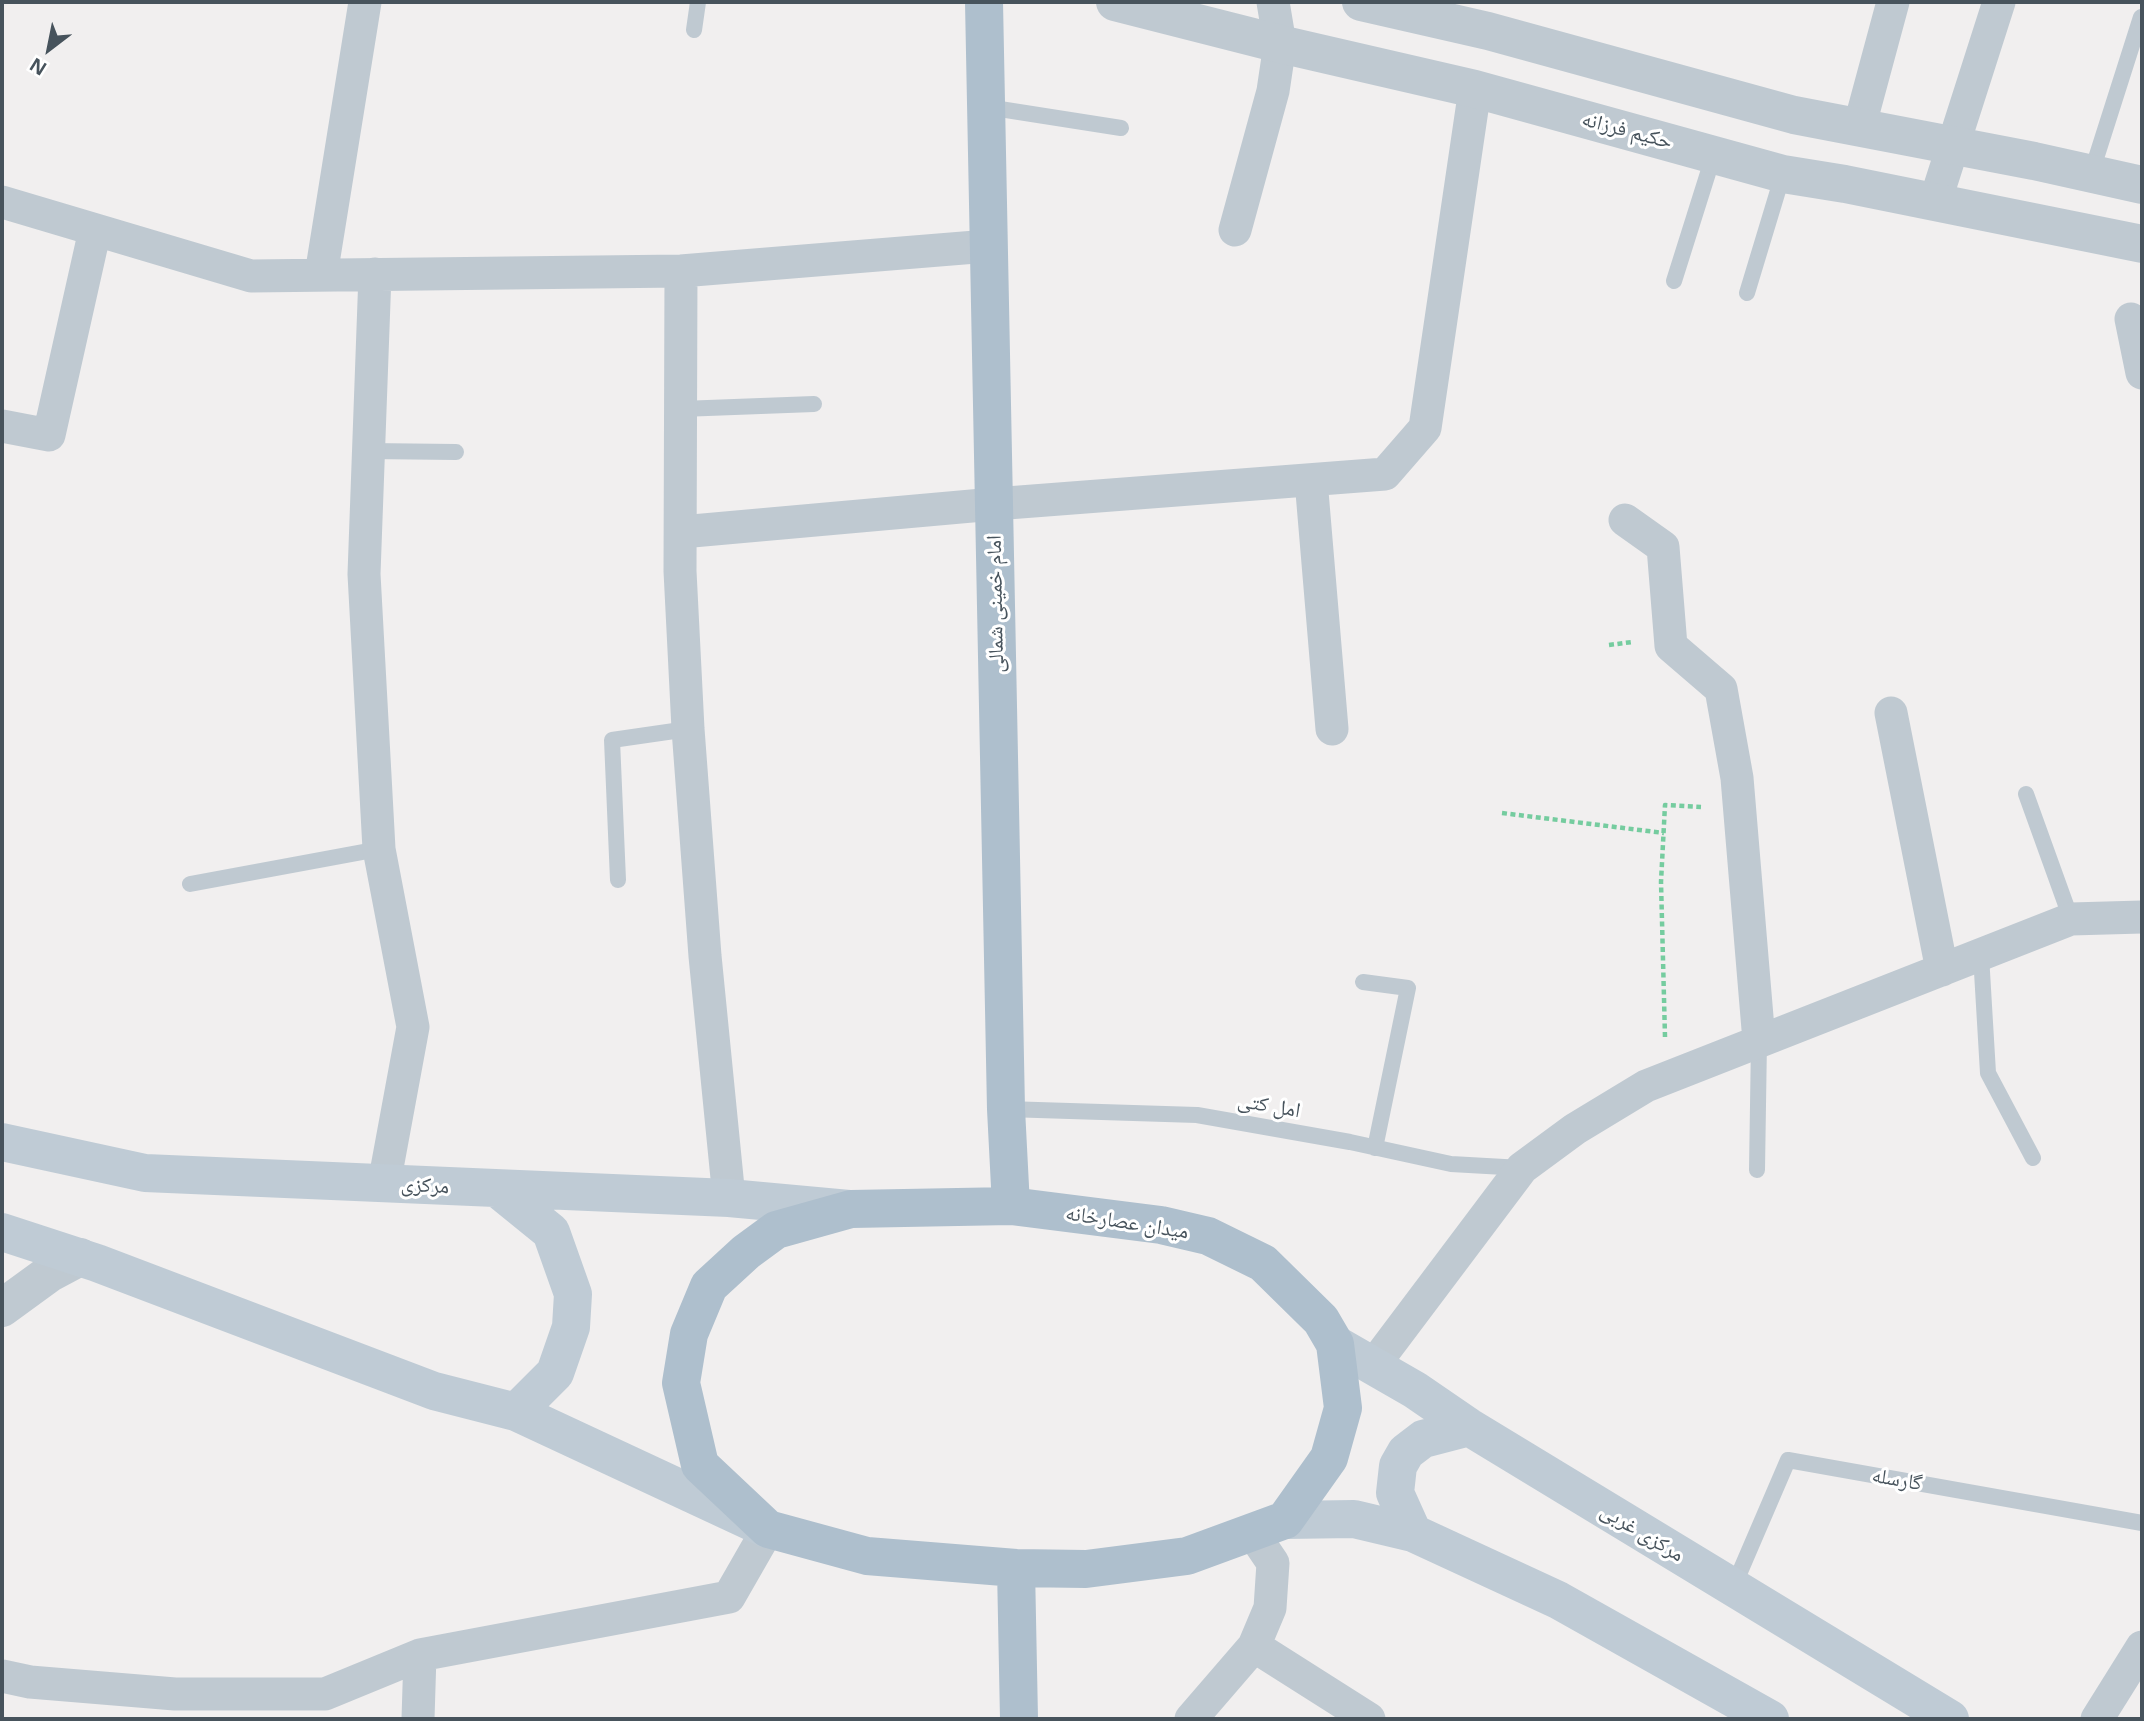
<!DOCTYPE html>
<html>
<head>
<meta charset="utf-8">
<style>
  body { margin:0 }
  #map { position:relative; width:2144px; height:1721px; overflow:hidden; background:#f1efef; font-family:"Open Sans",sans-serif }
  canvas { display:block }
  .frame { position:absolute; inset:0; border:4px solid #47535c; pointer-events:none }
  .north { position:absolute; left:14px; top:14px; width:70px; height:70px; -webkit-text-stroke:5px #fff; paint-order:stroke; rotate:212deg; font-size:19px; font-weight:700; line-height:28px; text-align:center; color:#47535c }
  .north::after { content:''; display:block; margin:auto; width:24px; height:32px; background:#47535c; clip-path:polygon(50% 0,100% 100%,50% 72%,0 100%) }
</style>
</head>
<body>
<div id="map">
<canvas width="2144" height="1721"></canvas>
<div class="frame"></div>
<div class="north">N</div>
</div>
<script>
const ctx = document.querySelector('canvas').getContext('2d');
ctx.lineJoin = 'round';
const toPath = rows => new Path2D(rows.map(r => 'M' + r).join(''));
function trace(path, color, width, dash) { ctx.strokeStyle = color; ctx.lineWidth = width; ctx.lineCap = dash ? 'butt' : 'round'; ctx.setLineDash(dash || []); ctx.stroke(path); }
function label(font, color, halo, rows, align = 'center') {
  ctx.font = font + ' "Open Sans","Noto Naskh Arabic",sans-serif'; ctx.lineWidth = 6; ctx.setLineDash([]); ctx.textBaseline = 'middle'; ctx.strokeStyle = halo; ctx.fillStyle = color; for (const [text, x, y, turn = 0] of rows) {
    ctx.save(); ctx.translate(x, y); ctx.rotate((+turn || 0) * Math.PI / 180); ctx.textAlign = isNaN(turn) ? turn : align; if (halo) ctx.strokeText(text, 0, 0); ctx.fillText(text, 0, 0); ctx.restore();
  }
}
trace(toPath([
  [1609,645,1632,642],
  [1502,813,1664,833],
  [1665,1037,1661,882,1665,805,1701,807]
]), '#75cc9f', 4.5, [5, 3.5]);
trace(toPath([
  [694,30,698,2],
  [987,107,1121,128],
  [2091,174,2141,17],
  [1674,281,1714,154],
  [1747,293,1783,174],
  [681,409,814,404],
  [368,451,456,452],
  [2026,794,2071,919],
  [618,880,612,740,688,729],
  [190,884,379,849],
  [1981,955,1988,1073,2033,1158],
  [1363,982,1408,988,1375,1148],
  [1006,1109,1197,1115,1350,1142,1451,1164,1522,1168],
  [1757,1170,1759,1041],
  [1733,1588,1788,1460,2142,1523]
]), '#bfc9d1', 16);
trace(toPath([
  [1859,128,1893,2],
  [2,202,251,276,681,271,988,246],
  [1935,202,1999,2],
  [1235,230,1273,91,1280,44,1273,2],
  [681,271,680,571,688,729,705,956,729,1198],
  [375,274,364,574,379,849,413,1027,384,1184],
  [321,275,365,2],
  [2131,319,2142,373],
  [2,426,49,435,95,230],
  [1311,480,1332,729],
  [1625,520,1663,547,1671,646,1721,689,1737,778,1759,1041],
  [681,532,994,504,1385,474,1425,428,1475,89],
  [1891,713,1942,970],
  [1373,1366,1522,1168,1575,1129,1646,1086,2071,919,2142,917],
  [1254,1646,1369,1719],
  [2,1676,30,1682,175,1694,325,1694,420,1655,729,1597,768,1529],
  [418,1719,420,1655],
  [1191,1719,1254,1646,1270,1608,1273,1563,1252,1532],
  [2097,1719,2142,1647]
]), '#bfc9d1', 33);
trace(toPath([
  [1115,2,1280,44,1475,89,1783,174,1845,184,2142,244],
  [1361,2,1488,31,1794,115,2034,161,2142,185],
  [2,1308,50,1273,80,1257]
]), '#bfc9d1', 38);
trace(toPath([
  [2,1142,145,1173,729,1198,849,1209],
  [498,1189,551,1232,573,1294,571,1327,555,1373,516,1412],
  [2,1232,97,1263,434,1391,516,1412,765,1528],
  [1335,1344,1415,1390,1469,1427,1950,1719],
  [1285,1520,1354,1519,1413,1533,1558,1600,1770,1719],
  [1413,1533,1395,1493,1398,1466,1406,1452,1423,1439,1469,1427]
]), '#bfcbd5', 38);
trace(toPath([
  [984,2,1006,1109,1011,1206],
  [1011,1206,1161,1225,1208,1236,1263,1263,1321,1320,1335,1344,1343,1408,1329,1458,1285,1520,1187,1556,1086,1569,1016,1568,867,1556,768,1529,700,1465,681,1383,689,1334,709,1286,746,1252,776,1230,851,1209,1011,1206],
  [1016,1568,1019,1719]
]), '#aebfcd', 38);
label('21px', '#47535c', '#fff', [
  ["حکیم فرزانه",1627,131,15],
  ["امام خمینی شمالی",996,604,-91],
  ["امل کتی",1269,1106,10],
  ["مرکزی",425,1186,3],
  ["میدان عصارخانه",1127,1223,9],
  ["گارسله",1897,1480,10],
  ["مرکزی غربی",1642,1533,31]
]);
</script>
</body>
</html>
